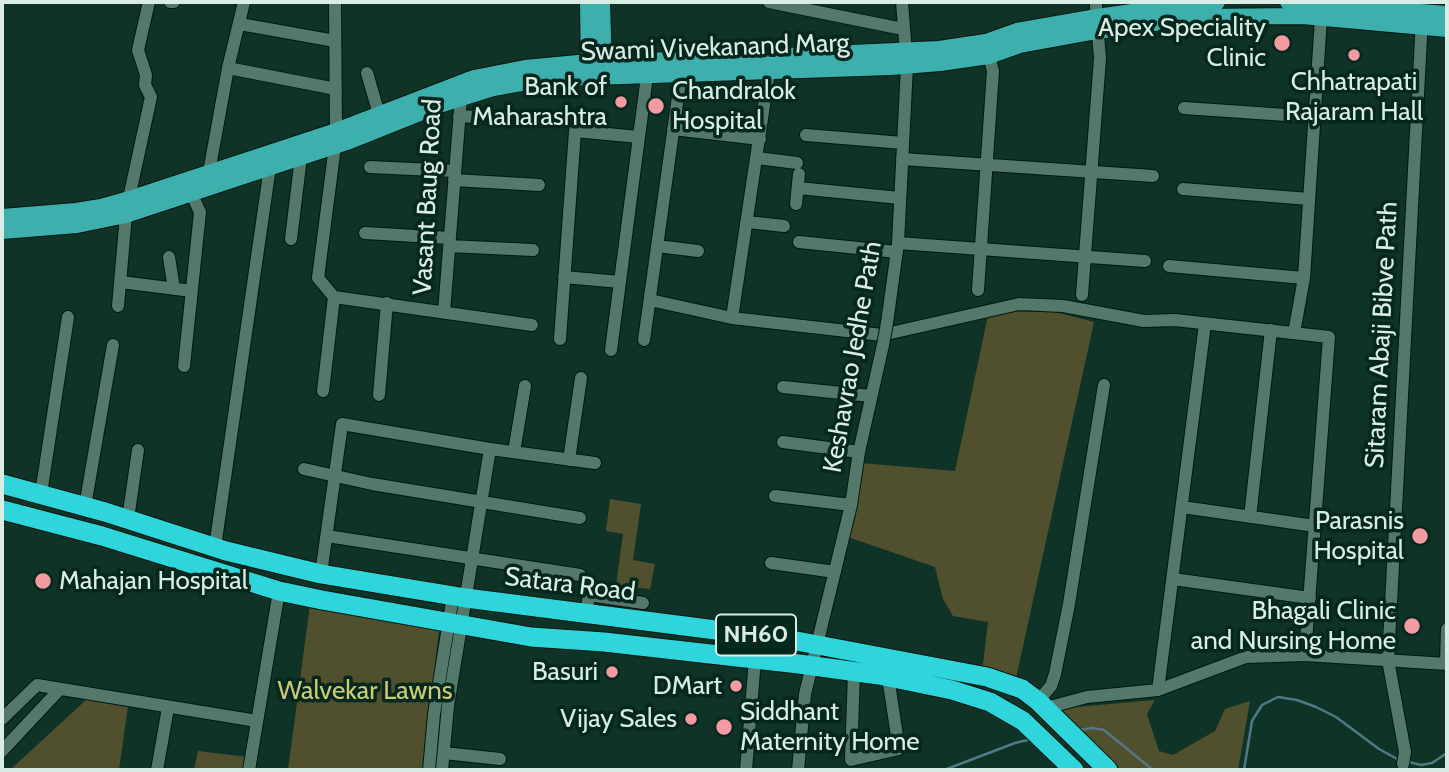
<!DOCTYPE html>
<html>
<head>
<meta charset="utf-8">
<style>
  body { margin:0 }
  #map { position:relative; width:1449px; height:772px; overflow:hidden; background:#103327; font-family:Cabin,sans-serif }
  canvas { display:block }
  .frame { position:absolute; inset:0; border:4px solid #daede5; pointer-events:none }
</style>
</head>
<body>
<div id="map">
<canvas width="1449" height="772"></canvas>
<div class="frame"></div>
</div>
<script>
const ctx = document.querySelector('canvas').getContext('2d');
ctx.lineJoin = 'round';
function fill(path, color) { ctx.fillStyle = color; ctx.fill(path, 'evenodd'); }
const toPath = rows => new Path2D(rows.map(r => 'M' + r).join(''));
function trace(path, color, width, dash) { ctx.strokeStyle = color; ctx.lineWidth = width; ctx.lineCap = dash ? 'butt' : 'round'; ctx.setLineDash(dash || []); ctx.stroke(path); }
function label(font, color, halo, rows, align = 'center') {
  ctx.font = font + ' Cabin,sans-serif'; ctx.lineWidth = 7; ctx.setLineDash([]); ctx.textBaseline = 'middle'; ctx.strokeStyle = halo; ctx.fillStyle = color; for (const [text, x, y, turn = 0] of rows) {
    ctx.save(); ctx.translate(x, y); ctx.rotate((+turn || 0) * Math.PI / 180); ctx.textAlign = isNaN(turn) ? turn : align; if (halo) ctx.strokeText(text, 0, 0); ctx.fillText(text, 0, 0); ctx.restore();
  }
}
fill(toPath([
  [989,311,1055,312,1094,322,1016,678,982,672,988,622,953,616,943,599,935,567,848,537,861,463,955,471],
  [610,499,641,504,633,560,655,564,650,589,616,585,623,534,606,531],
  [311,597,440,621,423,770,288,770],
  [87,699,128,706,119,770,10,770],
  [1155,700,1147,714,1159,751,1173,755,1215,731,1225,709,1250,701,1238,770,1119,770,1059,712,1065,708],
  [198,751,248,757,246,770,194,770]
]), '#51502e');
trace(toPath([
  [1080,730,1092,728,1104,730,1153,770],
  [1409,762,1421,765,1432,763,1447,753],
  [944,770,1015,743,1032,739],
  [1244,770,1252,721,1262,705,1278,697,1297,700,1316,707,1336,717,1379,749,1399,760]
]), '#4f7984', 2.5);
const minor = toPath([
  [170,2,174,2],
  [335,2,336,131],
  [769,2,903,29],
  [1096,2,1096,8],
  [240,24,335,41],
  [228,68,336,89],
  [367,73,379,114],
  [1184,108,1315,117],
  [459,116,539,121],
  [673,129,760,139],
  [806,135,903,143],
  [757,158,797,163],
  [902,159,1153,176],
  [370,167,455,171],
  [209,172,228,68,244,2],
  [454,180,539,185],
  [798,188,900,198],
  [1183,189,1309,199],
  [129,198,151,97,145,85,146,75,138,50,149,2],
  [796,204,799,174],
  [748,222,784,226],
  [365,233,450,238],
  [291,239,301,157],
  [799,242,897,252],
  [898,243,1145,261],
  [449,246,533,250],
  [657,246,698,251],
  [169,257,174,289],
  [1169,266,1304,278],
  [564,277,620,282],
  [121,282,192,291],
  [978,290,993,71,989,56],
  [1082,295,1100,58,1097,23],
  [334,297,532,325],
  [650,300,732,318,882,335,1019,304,1063,306,1144,321,1175,320,1329,337,1305,655],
  [118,306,126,215],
  [444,312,461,98,458,91],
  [732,318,769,72],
  [887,323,898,243,907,66,902,2],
  [1294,333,1304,278,1321,18],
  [560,339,575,131,639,137],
  [644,340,681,75],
  [611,350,647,76],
  [184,366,200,212,191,193],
  [783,387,871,396],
  [323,391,334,297,318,278,335,146],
  [379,395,387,303],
  [783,442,859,452],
  [514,452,525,386],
  [569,460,581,378],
  [304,469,372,484,580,518],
  [41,494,68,317],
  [775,496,851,505],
  [85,506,113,345],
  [1182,507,1315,526],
  [1250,517,1271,330],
  [128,519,138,450],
  [327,536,580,575],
  [215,547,270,167],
  [771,563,835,572],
  [321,574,342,424,490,449,595,463],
  [1173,579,1310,598],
  [586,614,589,595,643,603],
  [1446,664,1447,629],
  [854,672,851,760,899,749,888,677],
  [1158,690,1205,324],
  [1038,701,1051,686,1055,674,1069,604,1104,385],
  [1046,708,1087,697,1158,690,1246,657,1305,655,1447,664],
  [2,719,37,685,257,721],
  [2,751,60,689],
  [444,753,500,759],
  [1403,764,1405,752,1388,660,1422,19],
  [157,770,168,708],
  [249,770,279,591],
  [429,770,434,714,453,596],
  [442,770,448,706,490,449],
  [746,770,755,659],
  [798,770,805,694,851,505,859,452,883,345]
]);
const major = toPath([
  [588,2,589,71],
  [602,2,604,69],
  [1288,2,1447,14],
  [2,217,76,211,101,207,126,200,336,131,474,78,525,68,589,62,720,59,939,49,986,42,1017,31,1097,17,1196,3,1217,2],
  [2,231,77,225,126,215,347,142,442,104,493,88,527,82,563,78,891,67,940,63,989,56,1020,45,1097,31,1198,17,1302,16,1447,29]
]);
const highway = toPath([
  [2,484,105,512,226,551,321,574,466,598,786,639,987,677,1022,689,1038,701,1108,770],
  [2,510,102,536,279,591,322,600,531,637,604,642,799,664,879,675,952,690,990,702,1023,721,1074,770]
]);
trace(minor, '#011911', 14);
trace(major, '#011911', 18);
trace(highway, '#011911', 21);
trace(minor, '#54786a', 12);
trace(major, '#3db0ae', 16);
trace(highway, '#2ed6dc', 19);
const minorBridge = toPath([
  [883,345,887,323]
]);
trace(minorBridge, '#011911', 14, []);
trace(minorBridge, '#54786a', 12);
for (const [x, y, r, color] of [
  [1282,43,9,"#f49aa1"],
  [1354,55,7,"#f49aa1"],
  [621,102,7,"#f49aa1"],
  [656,106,9,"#f49aa1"],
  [1420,536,9,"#f49aa1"],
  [43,581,9,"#f49aa1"],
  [1412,626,9,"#f49aa1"],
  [612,672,7,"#f49aa1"],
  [736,686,7,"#f49aa1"],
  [691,719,7,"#f49aa1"],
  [724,727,9,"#f49aa1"]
]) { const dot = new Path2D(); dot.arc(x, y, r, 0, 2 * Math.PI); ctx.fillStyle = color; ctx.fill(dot); trace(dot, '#04281d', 2.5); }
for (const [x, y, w] of [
  [756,635,80]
]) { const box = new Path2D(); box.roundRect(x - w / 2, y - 20.5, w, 41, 5); ctx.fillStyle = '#04281d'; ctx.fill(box); trace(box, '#daede5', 2); }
label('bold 24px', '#daede5', null, [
  ["NH60",756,635]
]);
label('26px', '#daede5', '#04281d', [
  ["Apex Speciality",1266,28],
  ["Clinic",1266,58],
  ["Chhatrapati",1354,82,"center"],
  ["Rajaram Hall",1354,112,"center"],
  ["Bank of",607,87],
  ["Maharashtra",607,117],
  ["Chandralok",672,91,"left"],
  ["Hospital",672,121,"left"],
  ["Parasnis",1404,521],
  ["Hospital",1404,551],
  ["Mahajan Hospital",59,581,"left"],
  ["Bhagali Clinic",1396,611],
  ["and Nursing Home",1396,641],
  ["Basuri",598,672],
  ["DMart",722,686],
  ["Siddhant",740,712,"left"],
  ["Maternity Home",740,742,"left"],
  ["Vijay Sales",677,719]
], 'right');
label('26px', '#daede5', '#04281d', [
  ["Swami Vivekanand Marg",715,48,-2],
  ["Vasant Baug Road",428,197,-87],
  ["Sitaram Abaji Bibve Path",1382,335,-87],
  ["Keshavrao Jedhe Path",853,357,-80],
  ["Satara Road",570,585,7]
]);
label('26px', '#cdca75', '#04281d', [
  ["Walvekar Lawns",365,691]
]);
</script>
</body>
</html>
